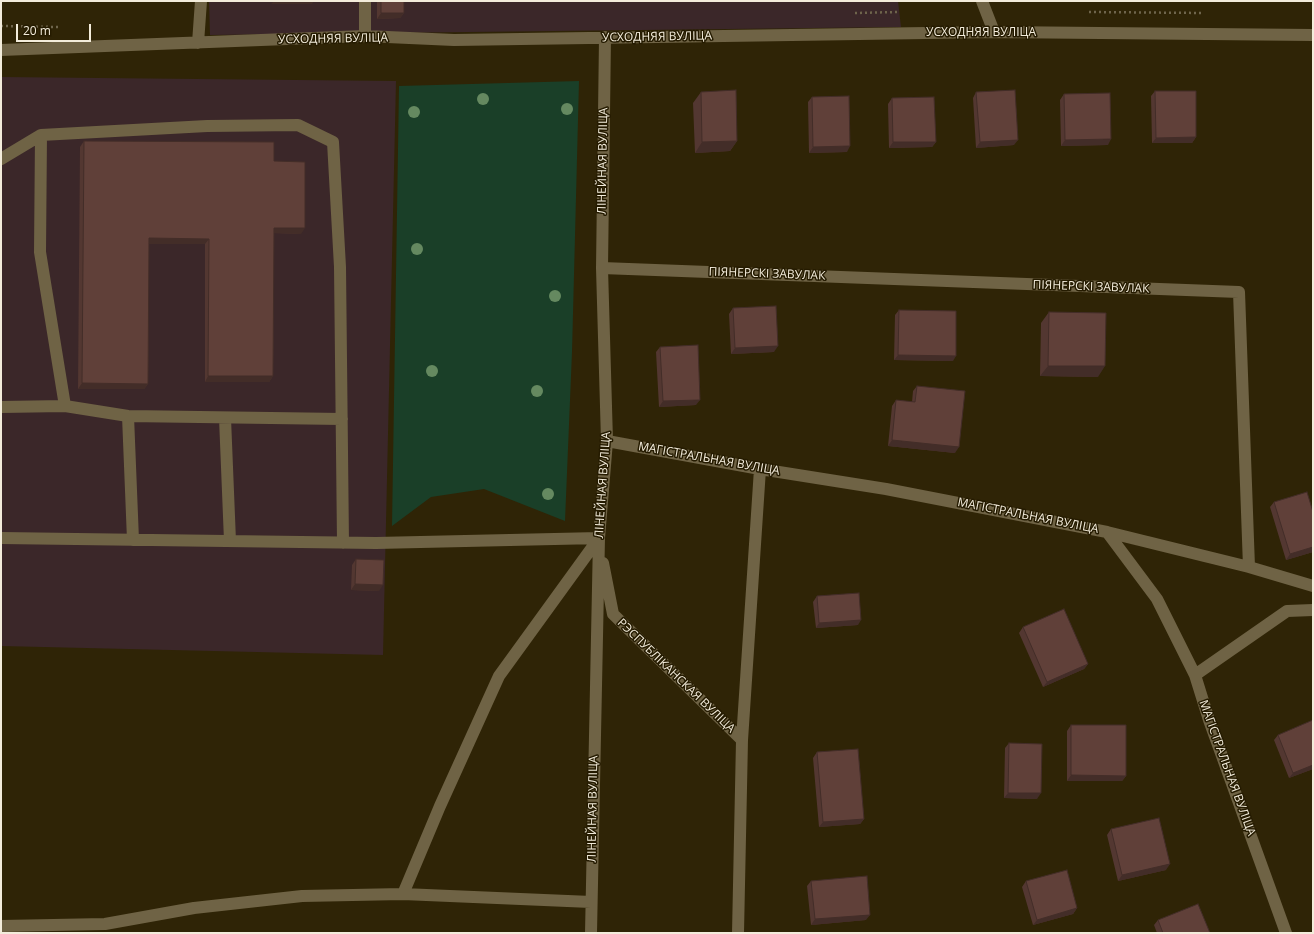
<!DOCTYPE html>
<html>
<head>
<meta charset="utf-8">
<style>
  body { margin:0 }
  #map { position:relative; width:1314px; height:934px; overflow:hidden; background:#2f2406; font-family:"Open Sans",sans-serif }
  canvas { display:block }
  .frame { position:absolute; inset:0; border:2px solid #f3ecdb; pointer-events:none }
  .scale { position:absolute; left:16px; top:24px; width:75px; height:18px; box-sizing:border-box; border:2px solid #f3ecdb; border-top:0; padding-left:5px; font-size:12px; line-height:14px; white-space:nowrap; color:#f3ecdb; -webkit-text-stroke:3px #251b00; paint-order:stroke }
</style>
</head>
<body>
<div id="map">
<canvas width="1314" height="934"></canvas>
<div class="frame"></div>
<div class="scale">20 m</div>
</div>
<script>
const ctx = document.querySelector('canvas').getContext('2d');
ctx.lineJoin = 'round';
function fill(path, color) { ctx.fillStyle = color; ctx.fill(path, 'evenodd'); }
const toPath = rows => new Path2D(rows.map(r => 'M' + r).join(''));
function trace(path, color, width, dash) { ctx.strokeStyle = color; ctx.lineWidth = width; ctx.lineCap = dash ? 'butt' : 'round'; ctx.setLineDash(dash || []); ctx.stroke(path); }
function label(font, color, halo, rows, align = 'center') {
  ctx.font = font + ' "Open Sans",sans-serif'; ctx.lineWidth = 3; ctx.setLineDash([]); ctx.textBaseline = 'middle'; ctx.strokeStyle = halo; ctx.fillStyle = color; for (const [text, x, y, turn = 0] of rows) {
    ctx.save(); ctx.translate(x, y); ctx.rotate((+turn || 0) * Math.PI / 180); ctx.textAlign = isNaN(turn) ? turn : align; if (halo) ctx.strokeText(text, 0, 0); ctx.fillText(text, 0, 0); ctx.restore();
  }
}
fill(toPath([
  [209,1,898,1,901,27,210,35],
  [1,77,396,81,383,655,1,646]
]), '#3b2729');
fill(toPath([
  [579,81,572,352,565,521,484,489,431,497,392,526,399,86]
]), '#1a3f28');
trace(toPath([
  [1089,12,1204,13],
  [855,13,898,12],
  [1,26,58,27]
]), '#6f654c', 2.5, [2, 3]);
trace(toPath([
  [982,1,994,32],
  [365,36,365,1],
  [198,43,201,1],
  [1,50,365,36,454,40,994,32,1313,35],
  [1,159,41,135],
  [602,268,1239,292,1249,567,1313,586],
  [65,406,40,252,41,135,207,126,298,125,333,142,340,267,343,543],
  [1,407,65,406,128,416,342,419],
  [128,416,133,540],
  [225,418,230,541],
  [607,441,760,469,886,489,1107,532,1157,599,1195,675,1209,720,1286,933],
  [1107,532,1249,567],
  [1,538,376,543,599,538],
  [603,563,613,614,742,740,738,933],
  [1195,675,1287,611,1313,610],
  [742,740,760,469],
  [403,894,440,806,499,676,599,538],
  [1,926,105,924,194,908,302,896,403,894,591,902],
  [591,933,599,538,607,441,602,268,605,37]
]), '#6f6345', 12);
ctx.fillStyle = '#658960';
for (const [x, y] of [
  [483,99],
  [567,109],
  [414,112],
  [417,249],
  [555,296],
  [432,371],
  [537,391],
  [548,494]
]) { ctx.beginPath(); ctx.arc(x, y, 6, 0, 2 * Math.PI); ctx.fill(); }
fill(toPath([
  [377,1,404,1,404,13,400,18,377,19],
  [1155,91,1196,137,1192,143,1152,143,1151,96],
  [701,92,737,141,730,151,695,153,693,103],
  [976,92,1014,145,976,148,973,98],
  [1064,94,1108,145,1061,146,1060,100],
  [812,97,847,152,809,153,808,102],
  [892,98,936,142,932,147,889,148,888,104],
  [84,141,274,161,301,234,274,233,273,376,269,382,205,382,205,244,149,244,148,384,144,389,78,389,80,147],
  [733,308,774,352,731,354,729,314],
  [899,310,953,361,894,360,895,315],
  [1049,312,1098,377,1040,376,1041,323],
  [660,347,696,405,659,407,656,352],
  [917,386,955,453,888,446,892,406,896,400,912,402,913,391],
  [1274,502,1313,552,1286,560,1270,507],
  [356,559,379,591,351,590,352,565],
  [817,596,858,625,816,628,813,602],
  [1023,627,1088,664,1084,669,1043,687,1019,633],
  [1071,725,1126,776,1122,781,1067,781,1067,731],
  [1278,735,1313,769,1289,778,1274,740],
  [1009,743,1037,799,1004,798,1005,748],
  [817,752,864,819,860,824,819,827,813,758],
  [1111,829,1166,870,1118,881,1107,835],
  [811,881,866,920,811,925,807,886],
  [1026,881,1077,908,1073,914,1033,925,1022,887],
  [1158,920,1210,933,1157,933,1154,925]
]), '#533731');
fill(toPath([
  [274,1,314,1,312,4,271,4],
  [381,13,404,13,400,18,377,19],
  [1196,137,1192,143,1152,143,1156,138],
  [1111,139,1108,145,1061,146,1065,140],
  [1018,140,1014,145,976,148,980,142],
  [737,141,730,151,695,153,702,142],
  [893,142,936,142,932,147,889,148],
  [850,146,847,152,809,153,813,147],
  [274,228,305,228,301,234,270,233],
  [149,238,209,239,205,244,145,244],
  [778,346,774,352,731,354,735,348],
  [898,355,956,356,953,361,894,360],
  [1048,366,1105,366,1098,377,1040,376],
  [208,376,273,376,269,382,205,382],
  [82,383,148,384,144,389,78,389],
  [700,400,696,405,659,407,663,401],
  [892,440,959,447,955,453,888,446],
  [1313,547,1313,552,1286,560,1290,554],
  [355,584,383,585,379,591,351,590],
  [861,620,858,625,816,628,819,623],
  [1088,664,1084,669,1043,687,1047,682],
  [1313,765,1313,769,1289,778,1293,773],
  [1071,775,1126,776,1122,781,1067,781],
  [1008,793,1041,793,1037,799,1004,798],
  [864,819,860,824,819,827,823,822],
  [1170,864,1166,870,1118,881,1122,875],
  [1077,908,1073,914,1033,925,1037,920],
  [870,915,866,920,811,925,815,919]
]), '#432d28');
const building = toPath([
  [381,1,404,1,404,13,381,13,381,1],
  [736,90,737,141,702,142,701,92,736,90],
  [1015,90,1018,140,980,142,976,92,1015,90],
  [1155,91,1196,91,1196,137,1156,138,1155,91],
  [1110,93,1111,139,1065,140,1064,94,1110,93],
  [849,96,850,146,813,147,812,97,849,96],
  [934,97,936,142,893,142,892,98,934,97],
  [84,141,274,142,274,161,305,162,305,228,274,228,273,376,208,376,209,239,149,238,148,384,82,383,84,141],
  [776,306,778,346,735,348,733,308,776,306],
  [899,310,956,311,956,356,898,355,899,310],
  [1049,312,1106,313,1105,366,1048,366,1049,312],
  [698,345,700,400,663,401,660,347,698,345],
  [917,386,965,391,959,447,892,440,896,400,915,402,917,386],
  [1307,492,1313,512,1313,547,1290,554,1274,502,1307,492],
  [356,559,384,560,383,585,355,584,356,559],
  [859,593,861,620,819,623,817,596,859,593],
  [1064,609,1088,664,1047,682,1023,627,1064,609],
  [1313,720,1313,765,1293,773,1278,735,1313,720],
  [1071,725,1126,725,1126,776,1071,775,1071,725],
  [1009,743,1042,744,1041,793,1008,793,1009,743],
  [858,749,864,819,823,822,817,752,858,749],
  [1159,818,1170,864,1122,875,1111,829,1159,818],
  [1067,870,1077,908,1037,920,1026,881,1067,870],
  [867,876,870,915,815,919,811,881,867,876],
  [1198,904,1210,933,1163,933,1158,920,1198,904]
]);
fill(building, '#604039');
trace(building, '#432d28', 1);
label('12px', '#f3ecdb', '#251b00', [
  ["УСХОДНЯЯ ВУЛІЦА",981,33],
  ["УСХОДНЯЯ ВУЛІЦА",657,37,-1],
  ["УСХОДНЯЯ ВУЛІЦА",333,39,-1],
  ["ЛІНЕЙНАЯ ВУЛІЦА",603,161,-89],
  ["ПІЯНЕРСКІ ЗАВУЛАК",767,274,2],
  ["ПІЯНЕРСКІ ЗАВУЛАК",1091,287,2],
  ["МАГІСТРАЛЬНАЯ ВУЛІЦА",709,459,10],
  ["ЛІНЕЙНАЯ ВУЛІЦА",603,485,-86],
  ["МАГІСТРАЛЬНАЯ ВУЛІЦА",1028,516,11],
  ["РЭСПУБЛІКАНСКАЯ ВУЛІЦА",676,676,44],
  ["МАГІСТРАЛЬНАЯ ВУЛІЦА",1227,768,70],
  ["ЛІНЕЙНАЯ ВУЛІЦА",593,809,-89]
]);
</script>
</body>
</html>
